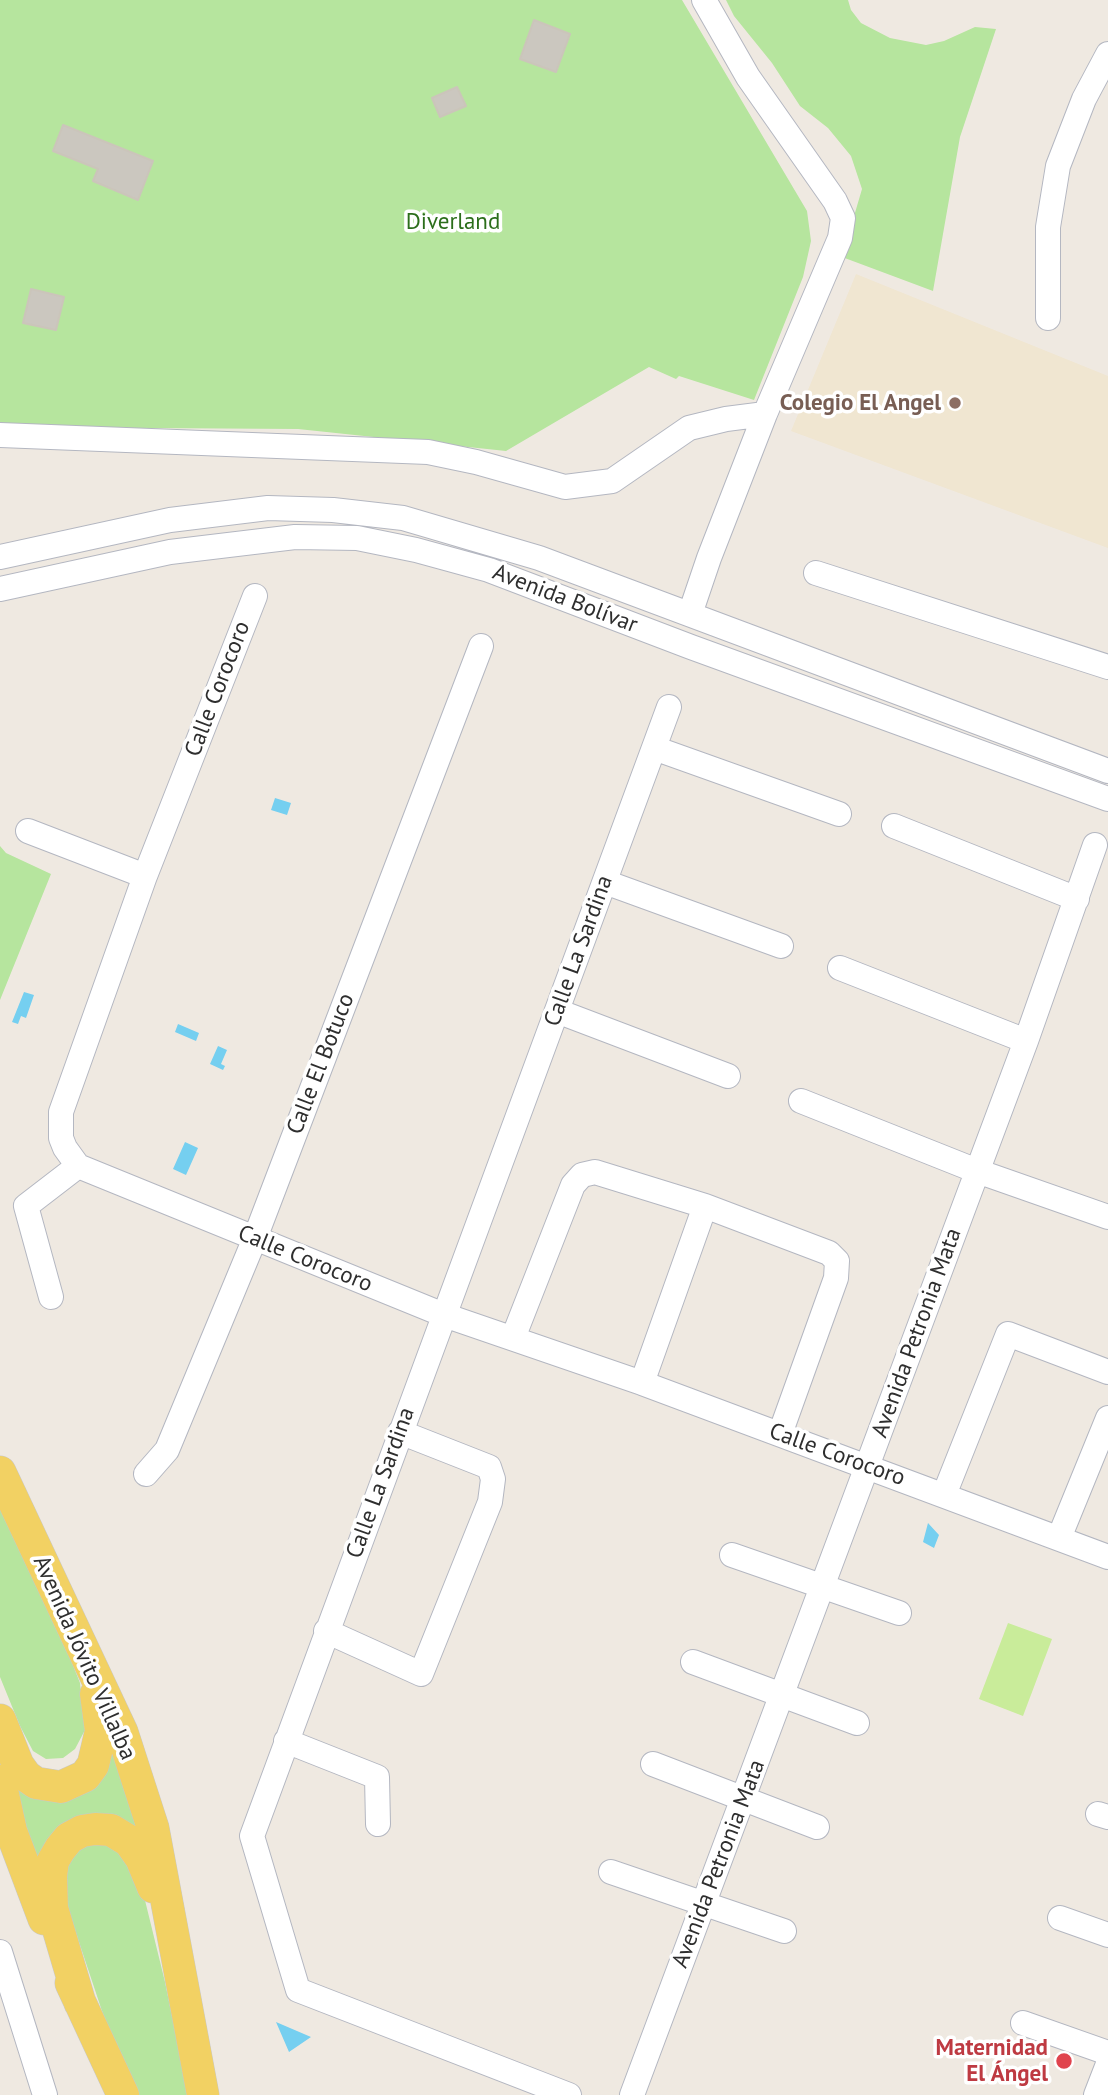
<!DOCTYPE html>
<html>
<head>
<meta charset="utf-8">
<style>
  body { margin:0 }
  canvas { display:block; background:#efe9e1 }
</style>
</head>
<body>
<canvas width="1108" height="2095"></canvas>
<script>
const ctx = document.querySelector('canvas').getContext('2d');
ctx.lineJoin = 'round';
function fill(path, color) { ctx.fillStyle = color; ctx.fill(path, 'evenodd'); }
const toPath = rows => new Path2D(rows.map(r => 'M' + r).join(''));
function trace(path, color, width, dash) { ctx.strokeStyle = color; ctx.lineWidth = width; ctx.lineCap = dash ? 'butt' : 'round'; ctx.setLineDash(dash || []); ctx.stroke(path); }
function label(font, color, halo, rows, align = 'center') {
  ctx.font = font + ' "PT Sans",sans-serif'; ctx.lineWidth = 7; ctx.setLineDash([]); ctx.textBaseline = 'middle'; ctx.strokeStyle = halo; ctx.fillStyle = color; for (const [text, x, y, turn = 0] of rows) {
    ctx.save(); ctx.translate(x, y); ctx.rotate((+turn || 0) * Math.PI / 180); ctx.textAlign = isNaN(turn) ? turn : align; if (halo) ctx.strokeText(text, 0, 0); ctx.fillText(text, 0, 0); ctx.restore();
  }
}
fill(toPath([
  [856,274,1108,376,1108,548,791,431]
]), '#f0e6d1');
fill(toPath([
  [0,0,682,0,807,211,811,241,803,277,754,400,679,376,676,379,649,367,506,451,298,429,0,427],
  [726,0,848,0,851,10,861,23,890,38,926,45,944,41,975,27,996,29,960,137,933,291,842,257,862,189,851,156,828,128,800,106,772,63,734,16],
  [0,846,6,853,51,874,0,1000],
  [0,1504,48,1602,80,1683,85,1730,75,1749,63,1758,46,1759,33,1751,20,1726,0,1677],
  [111,1748,142,1830,115,1820,41,1882,2,1755,26,1789],
  [84,1844,111,1844,127,1855,141,1884,165,1982,188,2095,138,2095,104,2017,63,1894,69,1859]
]), '#b6e59e');
fill(toPath([
  [1008,1623,1052,1639,1023,1716,979,1699]
]), '#c9ec9a');
fill(toPath([
  [275,798,291,803,287,815,271,810],
  [24,992,34,995,26,1018,21,1016,18,1024,12,1022],
  [178,1024,199,1033,196,1041,175,1032],
  [218,1046,227,1050,221,1064,225,1066,223,1070,210,1064],
  [185,1142,198,1148,186,1175,173,1169],
  [928,1523,939,1535,934,1548,923,1542],
  [276,2022,311,2037,289,2052]
]), '#75cff0');
const building = toPath([
  [534,20,570,34,556,72,520,59,534,20],
  [457,87,466,106,440,117,432,98,457,87],
  [63,125,153,161,138,200,93,181,98,169,53,151,63,125],
  [31,289,64,297,56,330,23,323,31,289]
]);
fill(building, '#cbc7bf');
trace(building, '#cbc5ba', 2);
const minor = toPath([
  [1048,318,1048,227,1058,166,1084,99,1108,54],
  [0,435,428,452,476,462,565,487,612,481,689,428,726,419,765,414,840,238,843,218,835,201,748,77,704,0],
  [0,557,170,520,268,508,333,510,403,518,539,558,1108,771],
  [816,573,1108,667],
  [0,589,170,552,295,537,357,538,416,550,489,570,691,647,1108,799],
  [255,596,145,876,61,1112,61,1138,65,1148,78,1166,444,1315,642,1383,1108,1557],
  [690,614,709,558,765,414],
  [654,748,839,814],
  [894,826,1077,899],
  [28,831,145,876],
  [605,882,781,946],
  [840,968,1026,1041],
  [557,1011,728,1076],
  [801,1101,977,1171,1108,1217],
  [51,1297,26,1206,78,1166],
  [513,1338,573,1185,582,1175,595,1172,705,1206,829,1253,837,1261,836,1278,780,1434],
  [642,1383,705,1206],
  [146,1474,167,1450,255,1238,481,646],
  [944,1495,1008,1334,1108,1372],
  [1059,1538,1108,1418],
  [732,1555,899,1613],
  [326,1631,421,1674,490,1502,493,1479,489,1467,400,1432],
  [693,1662,857,1723],
  [286,1741,377,1777,378,1824],
  [653,1764,817,1827],
  [1098,1814,1108,1817],
  [611,1872,784,1931],
  [1060,1918,1108,1935],
  [0,1952,45,2095],
  [1023,2023,1108,2053],
  [569,2095,298,1990,252,1836,669,707],
  [632,2095,1026,1041,1095,845],
  [1096,2095,1108,2064]
]);
const major = toPath([
  [0,1472,122,1732,153,1828,203,2095],
  [0,1720,18,1765,26,1776,36,1783,61,1787,85,1776,93,1765,101,1731,96,1694],
  [0,1781,11,1831,44,1919],
  [71,1983,123,2095],
  [80,2003,52,1908,51,1876,53,1861,60,1849,69,1838,82,1831,95,1829,111,1830,129,1841,141,1858,153,1887]
]);
trace(minor, '#b4b7c1', 26);
trace(major, '#c9c9c9', 33);
trace(minor, '#fff', 24);
trace(major, '#f2d163', 32);
for (const [x, y, r, color] of [
  [955,403,7,"#8d6e63"],
  [1064,2061,9,"#e0444e"]
]) { const dot = new Path2D(); dot.arc(x, y, r, 0, 2 * Math.PI); ctx.fillStyle = color; ctx.fill(dot); trace(dot, '#fff', 2.5); }
label('23px', '#2c6e1b', '#fff', [
  ["Diverland",453,222]
]);
label('bold 23px', '#785e54', '#fff', [
  ["Colegio El Angel",941,403]
], 'right');
label('23px', '#2e2e2e', '#fff', [
  ["Avenida Bolívar",565,599,21],
  ["Calle Corocoro",218,689,-69],
  ["Calle La Sardina",579,951,-70],
  ["Calle El Botuco",321,1064,-69],
  ["Calle Corocoro",305,1259,22],
  ["Avenida Petronia Mata",917,1333,-70],
  ["Calle Corocoro",837,1455,20],
  ["Calle La Sardina",381,1483,-70],
  ["Avenida Jóvito Villalba",84,1658,66],
  ["Avenida Petronia Mata",719,1864,-69]
]);
label('bold 23px', '#be3a42', '#fff', [
  ["Maternidad",1048,2048],
  ["El Ángel",1048,2074]
], 'right');
</script>
</body>
</html>
